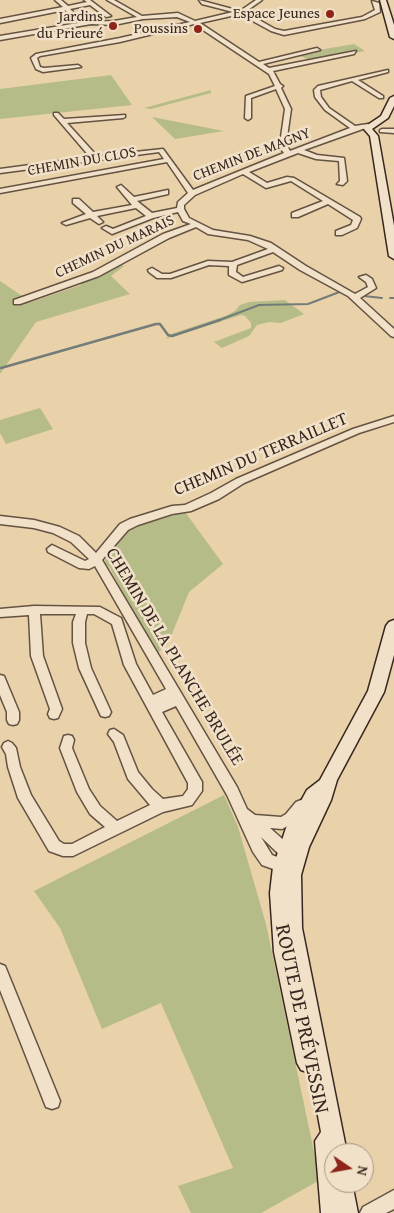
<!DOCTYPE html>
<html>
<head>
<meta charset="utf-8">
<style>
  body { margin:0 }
  #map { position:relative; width:394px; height:1213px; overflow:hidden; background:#e9d1aa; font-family:"Gentium Book Plus",serif }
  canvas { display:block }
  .north { position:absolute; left:324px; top:1143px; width:50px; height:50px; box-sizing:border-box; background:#f1e1c8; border:1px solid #a79785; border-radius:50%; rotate:102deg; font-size:14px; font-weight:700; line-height:20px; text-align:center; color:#382720 }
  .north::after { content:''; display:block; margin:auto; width:18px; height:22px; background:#8f2418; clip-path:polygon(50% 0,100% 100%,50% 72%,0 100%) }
</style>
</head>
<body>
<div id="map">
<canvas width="394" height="1213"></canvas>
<div class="north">N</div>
</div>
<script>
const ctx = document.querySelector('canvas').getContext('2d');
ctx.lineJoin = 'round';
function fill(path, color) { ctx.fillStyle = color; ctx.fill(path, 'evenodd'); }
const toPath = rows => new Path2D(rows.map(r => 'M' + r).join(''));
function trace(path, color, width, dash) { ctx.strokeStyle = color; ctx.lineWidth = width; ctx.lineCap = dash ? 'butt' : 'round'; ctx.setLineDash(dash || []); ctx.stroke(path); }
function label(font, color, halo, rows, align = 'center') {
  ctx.font = font + ' "Gentium Book Plus",serif'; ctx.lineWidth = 5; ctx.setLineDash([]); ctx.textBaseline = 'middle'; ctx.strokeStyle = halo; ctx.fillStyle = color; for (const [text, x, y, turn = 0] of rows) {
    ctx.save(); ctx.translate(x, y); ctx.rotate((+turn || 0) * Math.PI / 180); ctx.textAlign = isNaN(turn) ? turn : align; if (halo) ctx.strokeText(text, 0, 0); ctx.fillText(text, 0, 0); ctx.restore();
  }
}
fill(toPath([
  [354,44,365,51,313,61,295,54],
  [111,75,132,105,0,119,0,89],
  [211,90,211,93,151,109,144,108],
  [152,117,224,131,175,139],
  [112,260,124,266,111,276,130,294,36,322,0,374,0,281,31,302,81,285,79,277,96,270],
  [285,300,304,314,281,323,269,322,257,325,249,336,222,348,214,342,251,328,251,323,245,316,241,315,165,339,171,334,225,316,235,311,240,305,249,302],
  [40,408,53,429,6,444,0,433,0,420],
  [185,512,223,564,189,592,168,644,154,656,110,568,104,563,114,542,129,528],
  [224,795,238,827,266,924,320,1180,261,1213,191,1213,178,1186,233,1168,161,1003,102,1029,60,928,34,891]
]), '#b6bc88');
trace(toPath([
  [364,296,382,298],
  [390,298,394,298],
  [217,321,259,305,308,304,342,291]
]), '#747c79', 2);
trace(toPath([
  [1,368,156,324,160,324,168,335,172,336,220,320]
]), '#747c79', 2.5);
const street = toPath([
  [55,0,61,0,68,6,87,2,84,0,90,0,111,16,106,17,90,5,70,9,84,22,114,21,137,17,107,0,114,0,142,16,178,13,195,21,233,12,202,4,199,0,240,11,256,0,262,0,245,12,275,29,284,31,362,17,375,10,372,1,379,3,380,12,365,19,284,35,271,31,240,14,200,23,259,62,317,48,320,50,263,64,269,68,356,51,354,54,273,71,280,84,283,86,281,88,291,109,286,144,290,151,350,128,325,110,315,97,314,90,318,86,388,70,388,72,358,80,383,96,383,98,379,98,352,81,320,90,321,97,329,108,355,126,368,124,371,126,304,150,317,155,344,158,347,181,343,185,337,184,340,181,339,161,316,159,298,153,249,172,267,183,287,177,294,178,360,217,361,219,357,228,342,235,336,235,336,231,351,225,353,220,328,204,298,217,292,217,292,213,323,201,291,181,266,188,243,174,195,195,184,205,184,209,189,218,213,230,250,236,271,243,306,266,355,294,368,287,366,282,359,277,366,275,372,279,376,288,360,298,394,329,394,337,391,336,348,296,300,270,273,252,237,265,236,272,243,277,279,266,283,268,282,270,242,282,229,275,229,266,209,265,171,278,157,278,149,272,148,270,152,268,162,274,170,274,208,261,232,262,268,249,248,240,208,234,196,227,169,238,99,276,20,304,14,304,14,300,93,272,163,234,191,224,183,221,178,212,153,218,112,234,102,228,106,226,113,229,146,216,136,208,97,216,103,222,99,224,90,218,66,225,62,223,86,214,73,203,73,199,79,199,93,212,132,205,117,187,121,185,134,197,168,190,168,194,137,201,152,213,177,208,178,202,188,193,167,162,0,193,0,189,164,159,159,152,0,173,0,169,90,157,54,115,54,113,58,113,64,119,125,115,125,117,123,118,67,123,97,156,163,149,193,190,284,153,281,149,280,144,285,109,276,89,251,98,251,118,248,120,245,118,246,96,275,86,269,74,194,24,120,42,40,56,37,58,40,67,44,68,78,65,81,67,43,72,36,69,31,58,36,54,120,38,190,22,177,17,143,19,114,25,91,24,0,40,0,36,78,23,65,10,0,23,0,19,63,7,55,0],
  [382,129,394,129,394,133,380,132,380,130,382,129],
  [394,416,394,422,359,433,244,483,219,499,191,511,172,514,138,525,128,530,102,560,237,787,247,809,255,815,281,817,286,814,296,802,301,800,306,802,308,806,306,810,296,822,282,829,270,828,296,851,298,856,296,861,292,862,294,867,292,872,287,874,262,865,253,852,227,795,176,706,162,712,202,782,202,791,192,805,163,812,73,856,63,856,49,851,18,798,8,767,6,754,2,747,4,743,8,741,12,743,16,748,20,767,31,795,59,841,64,844,72,844,105,827,90,814,77,792,60,748,64,736,68,735,72,736,74,740,72,748,89,789,100,806,117,821,150,805,128,779,114,742,108,734,110,730,114,729,123,735,138,772,152,789,163,799,183,796,188,789,188,783,124,665,112,624,94,614,87,614,85,622,85,643,91,668,111,712,109,716,105,717,101,716,79,668,73,643,73,622,76,614,40,614,43,656,62,709,58,718,54,719,50,718,48,714,50,709,31,656,29,615,0,617,0,609,34,606,100,607,121,618,136,664,153,695,166,689,95,566,89,569,79,568,48,552,47,549,52,545,85,561,89,559,71,542,53,533,34,528,0,524,0,516,34,520,60,527,79,536,96,553,120,524,130,519,172,506,185,505,211,493,236,479,353,429,394,416],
  [261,837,285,860,272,855,261,837],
  [0,675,4,676,19,712,19,720,17,724,13,725,9,724,7,720,7,712,0,695,0,675],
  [0,964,5,966,60,1101,58,1107,52,1109,46,1107,0,990,0,964],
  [394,1190,394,1209,386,1213,360,1213,363,1207,394,1190]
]);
const secondary = toPath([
  [380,0,386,0,394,25,394,39,390,37,380,0],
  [394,96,394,106,388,118,372,129,378,136,394,226,394,259,389,256,370,136,363,128,381,116,390,98,394,96],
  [394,620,394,655,384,692,337,780,331,800,309,847,301,875,302,928,347,1153,334,1153,334,1183,352,1183,358,1213,321,1213,315,1141,321,1132,310,1073,301,1070,297,1063,274,952,270,893,273,867,286,828,307,790,320,780,368,691,386,626,389,622,394,620]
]);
trace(street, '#645242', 3);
trace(secondary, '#382720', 3);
fill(street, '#f1e1c8');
fill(secondary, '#f1e1c8');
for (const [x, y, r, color] of [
  [330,14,5,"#8f2418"],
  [113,26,5,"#8f2418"],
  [198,29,5,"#8f2418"]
]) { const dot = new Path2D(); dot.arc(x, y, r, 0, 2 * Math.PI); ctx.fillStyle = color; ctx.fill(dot); trace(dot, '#f1e1c8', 2); }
label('15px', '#382720', '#f1e1c8', [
  ["Espace Jeunes",320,14],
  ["Jardins",103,17],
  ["du Prieuré",103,34],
  ["Poussins",188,29]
], 'right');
label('15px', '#382720', '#f1e1c8', [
  ["CHEMIN DE MAGNY",252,155,-21],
  ["CHEMIN DU CLOS",82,162,-10],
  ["CHEMIN DU MARAIS",115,247,-25]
]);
label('18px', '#382720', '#f1e1c8', [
  ["CHEMIN DU TERRAILLET",261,455,-23],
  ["CHEMIN DE LA PLANCHE BRULÉE",174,657,59]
]);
label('21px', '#382720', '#f1e1c8', [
  ["ROUTE DE PRÉVESSIN",301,1019,78]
]);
</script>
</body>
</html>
